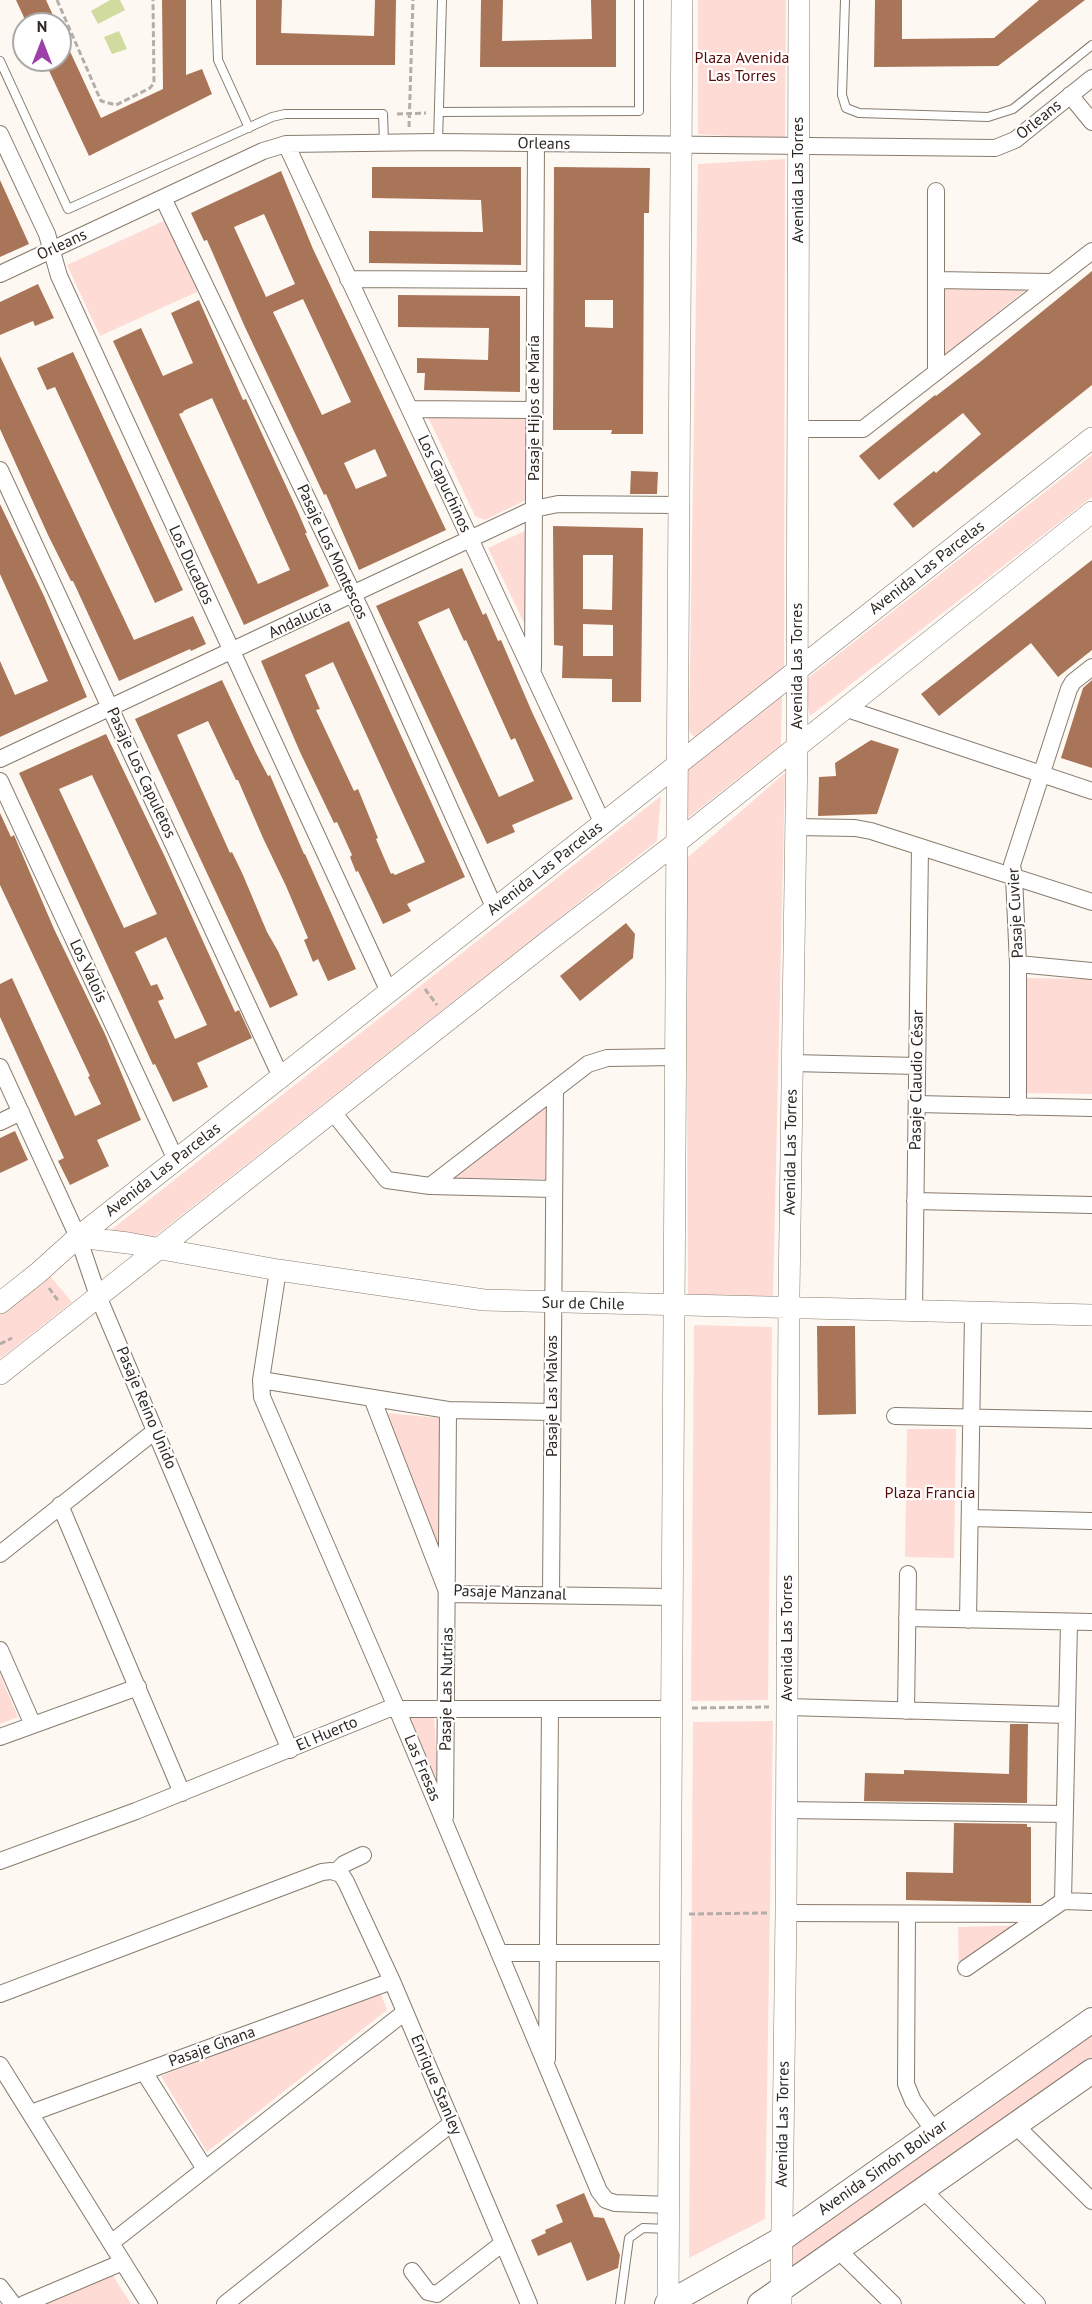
<!DOCTYPE html>
<html>
<head>
<meta charset="utf-8">
<style>
  body { margin:0 }
  #map { position:relative; width:1092px; height:2304px; overflow:hidden; background:#fef8f2; font-family:"PT Sans",sans-serif }
  canvas { display:block }
  .north { position:absolute; left:12px; top:12px; width:60px; height:60px; box-sizing:border-box; background:#fff; border:2px solid #aba9a7; border-radius:50%; rotate:0deg; font-size:16px; font-weight:700; line-height:24px; text-align:center; color:#2d2822 }
  .north::after { content:''; display:block; margin:auto; width:21px; height:27px; background:#9d3fa9; clip-path:polygon(50% 0,100% 100%,50% 72%,0 100%) }
</style>
</head>
<body>
<div id="map">
<canvas width="1092" height="2304"></canvas>
<div class="north">N</div>
</div>
<script>
const ctx = document.querySelector('canvas').getContext('2d');
ctx.lineJoin = 'round';
function fill(path, color) { ctx.fillStyle = color; ctx.fill(path, 'evenodd'); }
const toPath = rows => new Path2D(rows.map(r => 'M' + r).join(''));
function trace(path, color, width, dash) { ctx.strokeStyle = color; ctx.lineWidth = width; ctx.lineCap = dash ? 'butt' : 'round'; ctx.setLineDash(dash || []); ctx.stroke(path); }
function label(font, color, halo, rows, align = 'center') {
  ctx.font = font + ' "PT Sans",sans-serif'; ctx.lineWidth = 4.5; ctx.setLineDash([]); ctx.textBaseline = 'middle'; ctx.strokeStyle = halo; ctx.fillStyle = color; for (const [text, x, y, turn = 0] of rows) {
    ctx.save(); ctx.translate(x, y); ctx.rotate((+turn || 0) * Math.PI / 180); ctx.textAlign = isNaN(turn) ? turn : align; if (halo) ctx.strokeText(text, 0, 0); ctx.fillText(text, 0, 0); ctx.restore();
  }
}
fill(toPath([
  [698,0,786,0,785,140,698,134],
  [785,159,784,670,700,738,694,737,689,731,698,164],
  [168,219,201,290,100,336,67,265],
  [945,288,1028,288,945,355],
  [428,417,527,417,528,499,485,520,475,516],
  [1092,455,1092,497,810,716,803,682],
  [527,530,530,635,488,548],
  [782,695,781,745,685,820,685,766],
  [785,773,773,1297,688,1298,686,859],
  [661,796,657,841,154,1237,111,1230],
  [1023,978,1092,979,1092,1094,1022,1093],
  [547,1102,545,1179,453,1178],
  [49,1275,72,1302,0,1359,0,1313],
  [694,1325,772,1327,768,1700,691,1701],
  [387,1413,439,1418,440,1555],
  [907,1429,956,1429,954,1558,905,1557],
  [0,1675,18,1717,0,1724],
  [409,1716,434,1717,439,1786],
  [773,1721,765,2219,689,2258,693,1722],
  [1037,1925,959,1977,958,1927],
  [380,1991,387,2010,207,2152,161,2076],
  [1092,2030,1092,2057,793,2267,792,2240],
  [112,2274,131,2304,40,2304]
]), '#fedbd5');
fill(toPath([
  [110,0,120,0,125,10,98,24,91,11],
  [119,31,127,49,112,54,104,37]
]), '#d1da9f');
fill(toPath([
  [16,0,46,0,57,24,27,24],
  [162,0,186,0,186,75,202,69,212,94,89,156,44,60,60,60,60,30,101,118,163,89],
  [256,0,282,0,281,33,374,36,375,0,396,0,395,65,256,65],
  [481,0,503,0,502,41,592,39,591,0,616,0,616,67,480,67],
  [875,0,902,0,902,39,994,38,1039,0,1085,0,998,66,874,67],
  [372,167,521,167,521,265,369,263,369,231,483,232,481,200,372,198],
  [554,167,650,168,649,213,644,213,643,434,611,434,612,430,553,430],
  [585,300,613,300,613,328,585,327],
  [281,171,313,249,446,530,359,570,326,494,324,495,244,325,207,240,204,241,191,213],
  [264,214,295,284,266,297,234,227],
  [303,299,351,402,322,415,273,312],
  [375,449,387,476,356,489,344,463],
  [0,180,29,244,0,257],
  [1092,271,1092,385,913,528,893,504,934,471,936,473,981,434,963,413,879,480,859,456,935,395,936,396,980,362],
  [38,284,54,318,35,326,33,321,0,335,0,302],
  [398,295,520,296,520,392,424,390,425,373,417,373,417,358,488,360,489,328,398,327],
  [199,300,243,400,246,399,298,512,307,533,305,533,329,586,244,625,113,341,141,328,163,376,193,363,171,313],
  [212,398,290,570,258,584,179,414,184,412,183,411],
  [73,352,183,590,155,603,55,387,47,390,37,368],
  [0,356,134,640,193,616,206,644,191,651,190,649,119,681,73,581,71,581,48,535,0,429],
  [631,471,658,472,657,494,630,494],
  [0,504,44,596,87,697,0,737,0,661,15,695,48,681,0,574],
  [553,526,643,528,641,702,612,702,612,679,562,678,563,646,554,645],
  [583,555,613,555,612,610,583,609],
  [583,624,613,625,613,656,583,656],
  [1092,560,1092,650,1058,677,1031,643,939,716,921,694],
  [462,568,483,615,486,613,498,641,501,640,532,712,573,799,512,825,515,832,487,844,376,606],
  [449,608,464,641,466,640,511,740,515,738,534,781,499,797,418,622],
  [349,621,465,877,407,904,411,911,383,924,358,871,356,872,350,857,352,855,337,822,334,823,300,752,261,661],
  [333,662,425,862,395,875,393,873,391,874,376,839,378,838,358,789,354,791,316,710,320,709,305,675],
  [222,680,256,753,268,776,270,775,304,854,305,854,356,969,328,981,318,959,313,962,304,940,308,938,286,886,263,838,238,780,236,780,208,721,177,735,230,853,232,852,243,875,267,932,278,951,298,995,270,1008,135,719],
  [1092,680,1092,768,1061,758,1083,688],
  [106,734,165,857,235,1012,239,1010,252,1038,197,1063,208,1087,173,1102,155,1064,153,1065,19,773],
  [92,775,157,914,124,928,59,789],
  [166,937,207,1025,175,1039,158,1001,164,999,157,984,151,986,135,952],
  [871,740,899,749,877,814,818,816,819,777,836,776,835,763],
  [0,813,11,837,14,835,54,929,105,1034,141,1120,97,1140,109,1166,70,1185,58,1161,64,1158,0,1017,0,984,12,978,75,1116,101,1104,88,1077,90,1076,0,885],
  [626,923,635,934,633,958,580,1001,560,976],
  [15,1131,28,1160,0,1173,0,1138],
  [817,1326,855,1326,856,1414,818,1415],
  [1010,1724,1028,1724,1027,1803,864,1801,865,1773,904,1774,904,1770,1009,1774],
  [954,1823,1027,1824,1027,1827,1031,1827,1031,1903,906,1900,906,1872,953,1873],
  [584,2193,594,2217,604,2218,620,2255,618,2268,587,2281,571,2242,538,2256,531,2240,546,2233,545,2230,563,2222,556,2205]
]), '#a97558');
const service = toPath([
  [216,0,218,60,249,128],
  [845,0,842,95,846,108,859,113,988,117,1013,109,1092,45],
  [0,61,68,209,272,117,285,114,383,114,384,142],
  [439,112,639,111,639,0],
  [438,142,442,0],
  [620,2304,629,2238,643,2228,668,2229]
]);
const minor = toPath([
  [1070,95,1092,122],
  [0,134,47,234,59,276,389,992],
  [286,144,603,824],
  [936,191,936,372],
  [163,198,364,617,495,909],
  [0,274,263,151,286,144,438,142,995,148,1015,140,1092,78],
  [348,279,535,280],
  [937,280,1050,282],
  [410,409,534,410],
  [798,429,863,429,1092,251],
  [0,470,281,1077],
  [533,668,536,144],
  [844,708,1092,791],
  [0,759,534,509,558,504,678,505],
  [0,781,176,1160],
  [795,827,855,828,871,831,1092,902],
  [1018,964,1092,971],
  [792,1063,917,1066],
  [0,1067,78,1237,98,1296,290,1750],
  [917,1104,1092,1108],
  [1018,1107,1018,964,1014,877,1012,865,1069,689,1073,682,1092,667],
  [332,1111,387,1180,430,1186,554,1189],
  [0,1122,21,1112],
  [430,1186,588,1064,607,1058,676,1057],
  [915,1201,1092,1205],
  [278,1270,261,1380,262,1397,397,1709,599,2191,606,2200,615,2203,669,2205],
  [914,1312,920,847],
  [261,1380,448,1410,552,1412],
  [372,1398,448,1594,673,1597],
  [895,1416,1092,1420],
  [60,1505,182,1793],
  [970,1518,1092,1521],
  [0,1554,155,1431],
  [551,1595,555,1090],
  [907,1618,1092,1622],
  [968,1620,973,1313],
  [0,1650,33,1725],
  [787,1707,1067,1715],
  [906,1711,908,1574],
  [0,1737,138,1687],
  [786,1810,1065,1814],
  [445,1817,448,1410],
  [0,1861,136,1811,388,1709,672,1709],
  [336,1872,344,1864,363,1855],
  [1063,1901,1069,1622],
  [786,1913,1043,1914],
  [907,1914,906,2084,913,2101,935,2132],
  [499,1953,670,1953],
  [966,1968,1063,1901,1092,1902],
  [0,1994,322,1872,331,1871,341,1874,346,1882,392,1981,529,2304],
  [547,2059,550,1709],
  [0,2065,149,2304],
  [144,2072,205,2169],
  [31,2113,392,1981],
  [1015,2125,1092,2201],
  [923,2190,1037,2304],
  [111,2243,405,2012],
  [838,2250,893,2304],
  [412,2271,428,2292,437,2294,503,2243],
  [0,2287,13,2304],
  [24,2304,123,2262],
  [225,2304,452,2123]
]);
const tertiary = toPath([
  [78,1237,128,1243,278,1270,484,1300,1092,1315],
  [0,1303,38,1273,78,1237,1092,438],
  [0,1374,547,942,676,843,1092,512],
  [781,2303,786,1913,789,1294,797,745,799,0],
  [668,2304,682,0]
]);
const secondary = toPath([
  [667,2304,782,2239,1092,2020],
  [760,2304,1092,2071]
]);
trace(service, '#877b6d', 10);
trace(minor, '#877b6d', 18);
trace(tertiary, '#877b6d', 22);
trace(secondary, '#877b6d', 26);
trace(toPath([
  [57,0,101,101,116,105,150,88,154,83,153,0],
  [397,114,426,113],
  [409,127,413,0],
  [425,989,437,1005],
  [49,1288,59,1302],
  [0,1344,12,1338],
  [692,1708,769,1707],
  [689,1914,767,1913]
]), '#b4aea8', 3, [6, 3]);
trace(service, '#fff', 8);
trace(minor, '#fff', 16);
trace(tertiary, '#fff', 21);
trace(secondary, '#fff', 24);
label('16px', '#580c0a', '#fff', [
  ["Plaza Avenida",742,58],
  ["Las Torres",742,76],
  ["Plaza Francia",930,1493]
]);
label('16px', '#2d2822', '#fff', [
  ["Orleans",1039,120,-39],
  ["Orleans",544,144,1],
  ["Avenida Las Torres",798,180,-90],
  ["Orleans",62,245,-25],
  ["Pasaje Hijos de María",534,408,-90],
  ["Los Capuchinos",444,484,65],
  ["Pasaje Los Montescos",332,552,65],
  ["Los Ducados",191,565,65],
  ["Avenida Las Parcelas",927,568,-38],
  ["Andalucía",300,620,-25],
  ["Avenida Las Torres",797,666,-90],
  ["Pasaje Los Capuletos",141,773,65],
  ["Avenida Las Parcelas",545,869,-38],
  ["Pasaje Cuvier",1016,913,-93],
  ["Los Valois",88,971,65],
  ["Pasaje Claudio César",917,1080,-89],
  ["Avenida Las Torres",791,1152,-89],
  ["Avenida Las Parcelas",163,1170,-38],
  ["Sur de Chile",583,1304,1],
  ["Pasaje Las Malvas",552,1396,-90],
  ["Pasaje Reino Unido",146,1408,67],
  ["Pasaje Manzanal",510,1593,2],
  ["Avenida Las Torres",787,1638,-90],
  ["Pasaje Las Nutrias",447,1689,-89],
  ["El Huerto",327,1734,-23],
  ["Las Fresas",422,1768,67],
  ["Pasaje Ghana",212,2047,-20],
  ["Enrique Stanley",436,2085,67],
  ["Avenida Las Torres",783,2124,-89],
  ["Avenida Simón Bolívar",883,2168,-35]
]);
</script>
</body>
</html>
